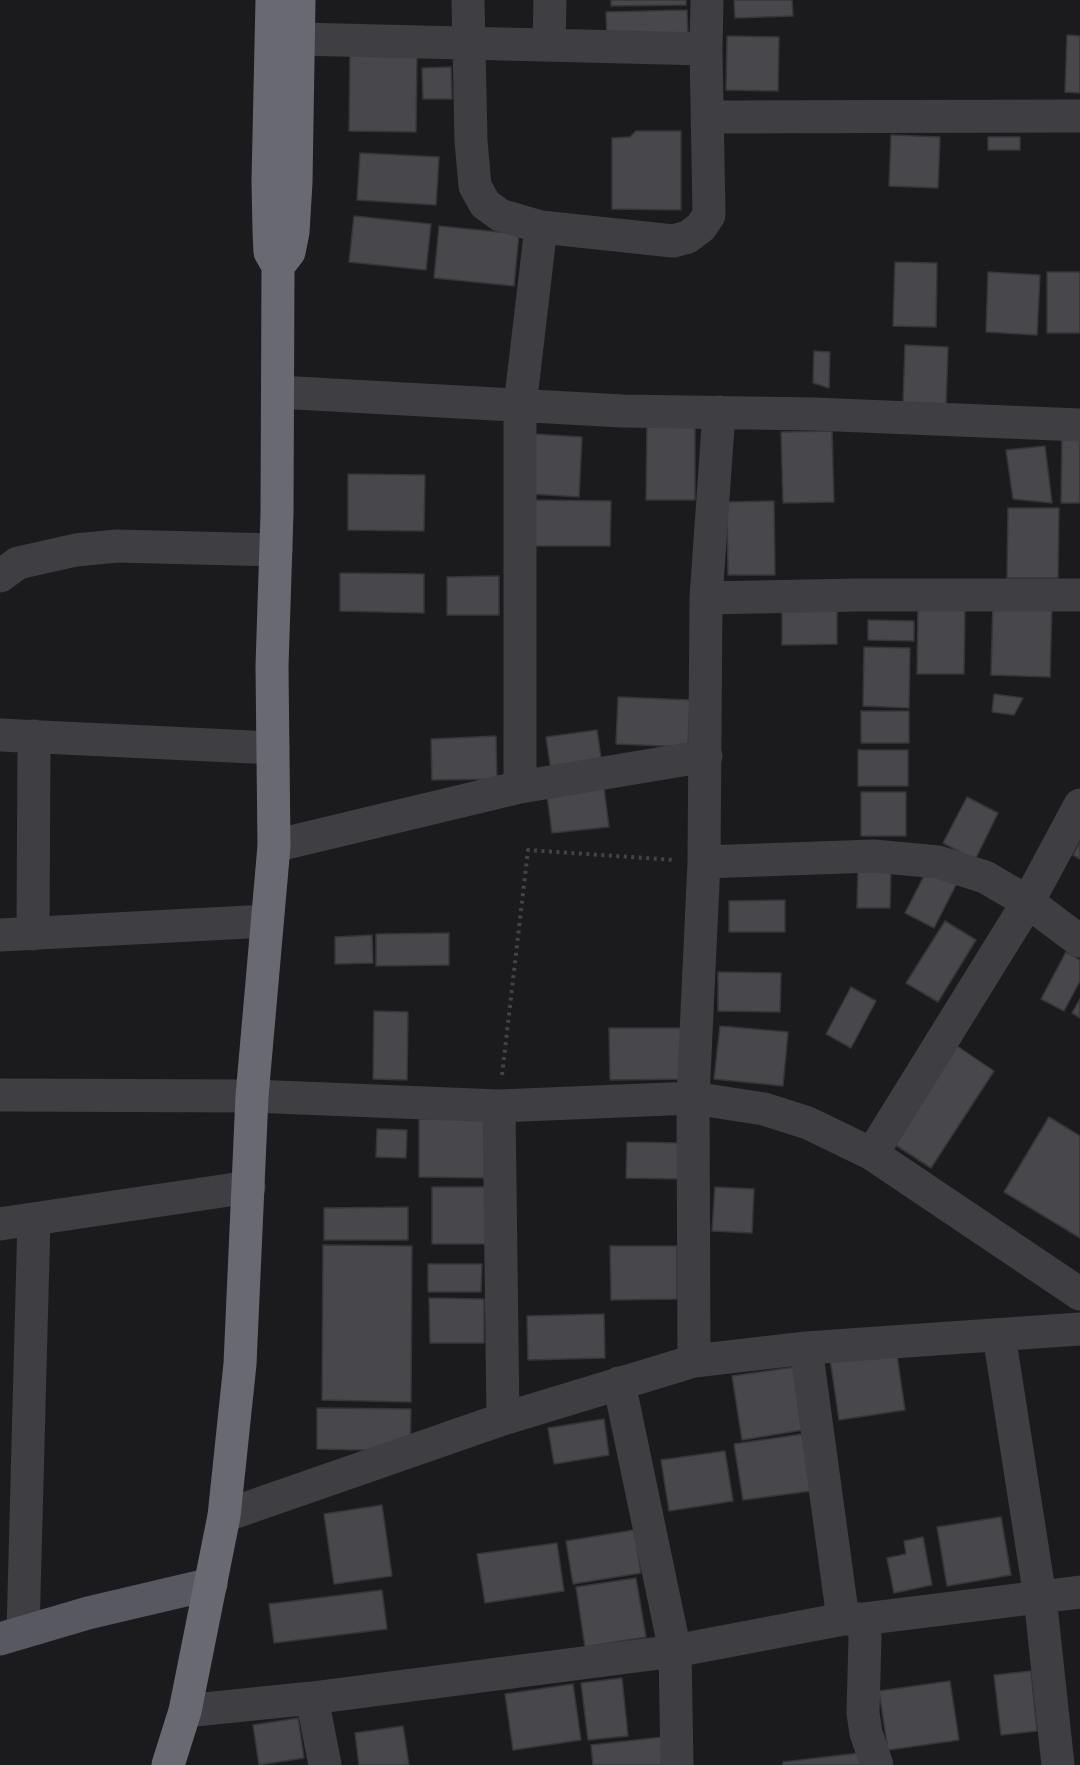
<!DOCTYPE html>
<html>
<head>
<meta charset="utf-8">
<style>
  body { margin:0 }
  canvas { display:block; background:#1b1b1d }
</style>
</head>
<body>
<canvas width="1080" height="1765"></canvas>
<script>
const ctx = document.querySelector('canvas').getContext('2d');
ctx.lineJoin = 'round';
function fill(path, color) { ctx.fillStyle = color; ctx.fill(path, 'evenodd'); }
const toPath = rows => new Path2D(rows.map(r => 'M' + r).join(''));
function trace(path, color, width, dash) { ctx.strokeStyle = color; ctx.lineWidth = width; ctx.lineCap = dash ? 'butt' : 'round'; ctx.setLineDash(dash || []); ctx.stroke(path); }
const building = toPath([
  [611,0,686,0,686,5,611,6,611,0],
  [734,0,792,0,793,16,735,18,734,0],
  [687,10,688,37,607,39,606,12,687,10],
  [1067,35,1080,36,1080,93,1065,92,1067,35],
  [727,36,779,37,778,91,726,90,727,36],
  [350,54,417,55,416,132,349,131,350,54],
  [451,67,452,99,423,99,422,68,451,67],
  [636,131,681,131,681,210,612,209,612,138,630,137,636,131],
  [891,135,940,137,938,188,889,186,891,135],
  [988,137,1020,137,1020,150,988,150,988,137],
  [360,153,439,157,436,205,357,200,360,153],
  [354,216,431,224,426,270,349,262,354,216],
  [439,226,519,234,514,286,434,278,439,226],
  [895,262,937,263,936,327,893,326,895,262],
  [988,272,1040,275,1037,335,986,332,988,272],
  [1047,272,1080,272,1080,333,1047,333,1047,272],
  [905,345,948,347,946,405,903,403,905,345],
  [814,351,830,352,829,388,813,383,814,351],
  [647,421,695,422,695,500,646,500,647,421],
  [832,431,834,502,783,503,781,432,832,431],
  [534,434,582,437,579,497,531,494,534,434],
  [1062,440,1080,440,1080,503,1061,503,1062,440],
  [1045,446,1052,503,1013,499,1006,450,1045,446],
  [348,474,425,475,424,531,348,530,348,474],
  [535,500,611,501,610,546,535,546,535,500],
  [774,501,775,575,728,575,727,502,774,501],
  [1008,508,1059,508,1058,578,1007,578,1008,508],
  [340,573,424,574,424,613,340,611,340,573],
  [499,576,499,615,447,615,447,577,499,576],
  [993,601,1052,603,1050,677,991,675,993,601],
  [782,602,837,602,837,644,782,645,782,602],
  [918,605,965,605,964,674,917,674,918,605],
  [868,620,914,621,914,641,868,640,868,620],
  [864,647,910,648,909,708,863,706,864,647],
  [994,694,1023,698,1014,715,992,712,994,694],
  [618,697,690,700,688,747,616,744,618,697],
  [861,711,909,711,909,743,861,743,861,711],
  [597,730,602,764,551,771,546,737,597,730],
  [496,736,497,779,432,780,431,739,496,736],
  [858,750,908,750,908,786,858,786,858,750],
  [604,788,609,827,552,833,547,795,604,788],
  [861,792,906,792,906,836,861,836,861,792],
  [967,797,998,813,975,860,943,843,967,797],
  [1080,842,1080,859,1073,855,1080,842],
  [858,867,891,867,890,908,857,908,858,867],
  [928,868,957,883,934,928,905,913,928,868],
  [785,900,785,932,729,932,729,901,785,900],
  [945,921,976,940,938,1002,906,983,945,921],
  [449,933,449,965,376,966,376,934,449,933],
  [372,935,373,963,335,964,335,937,372,935],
  [1066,952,1080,960,1080,981,1064,1011,1041,999,1066,952],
  [718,972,781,973,780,1012,718,1011,718,972],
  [851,987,876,1001,851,1048,826,1034,851,987],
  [1080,999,1080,1018,1072,1013,1080,999],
  [374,1011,408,1012,407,1080,373,1079,374,1011],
  [720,1026,788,1032,783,1086,714,1079,720,1026],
  [609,1028,691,1028,691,1079,610,1080,609,1028],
  [957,1046,994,1071,931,1168,894,1144,957,1046],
  [1049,1117,1080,1136,1080,1238,1004,1192,1049,1117],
  [419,1119,495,1119,494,1178,419,1177,419,1119],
  [377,1129,407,1130,406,1158,376,1157,377,1129],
  [627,1142,683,1143,683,1179,626,1178,627,1142],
  [432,1187,487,1187,486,1244,432,1244,432,1187],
  [715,1187,754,1189,752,1233,712,1231,715,1187],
  [408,1207,408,1240,324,1240,324,1208,408,1207],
  [323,1245,412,1246,411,1402,322,1400,323,1245],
  [610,1246,677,1246,677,1299,611,1300,610,1246],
  [428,1264,482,1264,481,1292,428,1292,428,1264],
  [429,1298,484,1299,484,1343,430,1343,429,1298],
  [604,1314,605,1358,528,1360,527,1316,604,1314],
  [896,1348,905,1410,839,1420,830,1359,896,1348],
  [794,1367,803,1430,742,1440,732,1376,794,1367],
  [317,1408,411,1409,410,1451,317,1449,317,1408],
  [604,1419,609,1455,554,1464,548,1428,604,1419],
  [803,1434,811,1491,743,1500,734,1444,803,1434],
  [725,1451,733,1501,669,1511,661,1460,725,1451],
  [382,1505,392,1576,334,1584,324,1514,382,1505],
  [1001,1517,1011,1575,947,1586,937,1527,1001,1517],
  [634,1530,641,1573,573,1584,566,1541,634,1530],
  [923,1537,932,1585,894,1593,887,1558,906,1554,904,1541,923,1537],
  [557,1543,564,1591,485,1603,477,1554,557,1543],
  [636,1578,646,1637,585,1647,576,1587,636,1578],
  [382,1590,387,1629,274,1643,269,1604,382,1590],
  [1031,1671,1037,1731,1001,1735,994,1675,1031,1671],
  [622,1678,628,1736,588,1740,581,1683,622,1678],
  [950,1681,959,1740,888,1750,879,1691,950,1681],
  [573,1684,581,1740,513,1750,505,1694,573,1684],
  [298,1718,304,1758,259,1765,253,1725,298,1718],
  [403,1726,409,1765,359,1765,355,1733,403,1726],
  [663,1737,667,1765,593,1765,591,1745,663,1737],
  [868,1752,869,1765,783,1765,783,1762,868,1752]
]);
fill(building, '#48484c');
trace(building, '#363538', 1.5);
trace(toPath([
  [502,1075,528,850,674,860]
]), '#424348', 4, [3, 4.5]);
trace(toPath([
  [468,0,471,141,475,186,485,204,500,215,541,227,673,241,688,237,701,227,709,215,706,49,707,0],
  [299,39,706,49],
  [549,45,550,0],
  [708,117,1080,116],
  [278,392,622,411,814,414,1080,425],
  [0,576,18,563,76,550,117,546,276,550],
  [706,598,857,595,1080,595],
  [0,735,273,748],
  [520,787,520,406,541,227],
  [274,846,520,787,706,756],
  [704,862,874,856,938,862,985,877,1028,902,1080,941],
  [33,934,34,736],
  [0,935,267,921],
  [0,1095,252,1096,499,1106,693,1098,764,1109,808,1123,872,1154,1080,1294],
  [499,1106,503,1419],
  [872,1154,1028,902,1080,805],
  [0,1224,249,1187],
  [806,1348,843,1619],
  [694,1361,693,1098,704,862,706,598,719,412],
  [619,1383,675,1651,677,1765],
  [224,1516,503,1419,694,1361,806,1348,1080,1329],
  [863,1619,865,1637,863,1713,866,1733,877,1765],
  [23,1632,34,1219],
  [312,1698,325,1765],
  [185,1711,312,1698,675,1651,843,1619,863,1619,1040,1597,999,1335],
  [1058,1765,1040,1597,1080,1592]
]), '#3e3e43', 33);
trace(toPath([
  [0,1639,88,1613,211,1584]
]), '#585960', 33);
trace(toPath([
  [278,266,289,252,293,232,296,182,299,0],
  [168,1765,185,1711,224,1516,240,1364,252,1096,274,846,272,666,277,513,278,266,270,252,269,231,268,181,272,0]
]), '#696972', 33);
</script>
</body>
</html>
